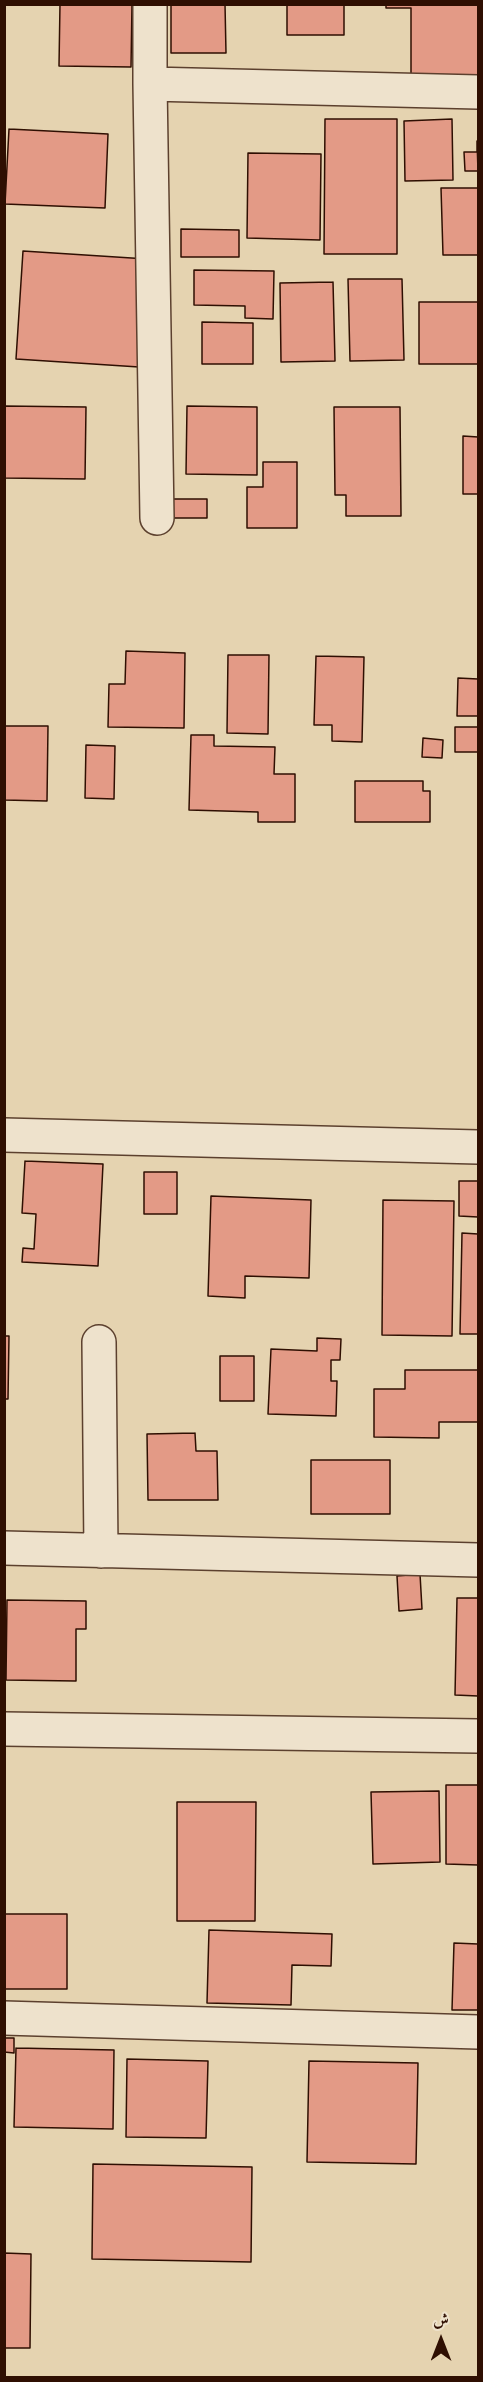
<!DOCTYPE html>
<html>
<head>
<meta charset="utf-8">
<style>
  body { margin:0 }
  #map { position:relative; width:483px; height:2382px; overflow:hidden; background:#e5d3b0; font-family:"Sorts Mill Goudy",Amiri,serif }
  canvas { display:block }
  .frame { position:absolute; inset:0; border:6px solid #2f0f02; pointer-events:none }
  .north { position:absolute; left:411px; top:2310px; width:60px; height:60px; -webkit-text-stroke:4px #eee2cc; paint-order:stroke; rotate:0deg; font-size:16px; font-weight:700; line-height:24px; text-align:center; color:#2f0f02 }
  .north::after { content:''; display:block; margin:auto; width:21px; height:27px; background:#2f0f02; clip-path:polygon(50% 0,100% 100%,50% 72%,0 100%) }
</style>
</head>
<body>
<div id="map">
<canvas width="483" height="2382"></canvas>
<div class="frame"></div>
<div class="north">ش</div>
</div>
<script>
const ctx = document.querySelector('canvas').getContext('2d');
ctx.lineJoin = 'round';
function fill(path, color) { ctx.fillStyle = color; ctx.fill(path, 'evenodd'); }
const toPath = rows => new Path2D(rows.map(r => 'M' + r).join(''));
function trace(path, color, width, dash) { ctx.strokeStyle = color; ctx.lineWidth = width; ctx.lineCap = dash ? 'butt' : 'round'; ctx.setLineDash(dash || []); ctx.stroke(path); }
const building = toPath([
  [60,4,132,4,131,67,59,66,60,4],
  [171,4,225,4,226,53,171,53,171,4],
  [287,4,344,4,344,35,287,35,287,4],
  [386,4,478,4,478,76,411,76,411,8,386,8,386,4],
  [325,119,397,119,397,254,324,254,325,119],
  [452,119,453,180,405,181,404,121,452,119],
  [9,129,108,134,105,208,5,204,9,129],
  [477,141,478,171,465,171,464,152,477,152,477,141],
  [248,153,321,154,320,240,247,238,248,153],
  [441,188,478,188,478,255,443,255,441,188],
  [181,229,239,230,239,257,181,257,181,229],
  [23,251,147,259,139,367,16,359,23,251],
  [194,270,274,271,273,319,245,318,245,306,194,305,194,270],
  [348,279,402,279,404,360,350,361,348,279],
  [333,282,335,361,281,362,280,283,333,282],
  [419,302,478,302,478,364,419,364,419,302],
  [202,322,253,323,253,364,202,364,202,322],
  [4,406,86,407,85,479,4,478,4,406],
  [187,406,257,407,257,475,186,474,187,406],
  [334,407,400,407,401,516,346,516,346,495,335,495,334,407],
  [463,436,478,437,478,494,463,494,463,436],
  [263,462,297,462,297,528,247,528,247,487,263,487,263,462],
  [171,499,207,499,207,518,171,518,171,499],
  [126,651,185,653,184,728,108,727,109,684,125,684,126,651],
  [228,655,269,655,268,734,227,733,228,655],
  [316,656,364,657,362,742,332,741,332,725,314,725,316,656],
  [458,678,478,679,478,716,457,716,458,678],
  [4,726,48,726,47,801,4,800,4,726],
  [455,727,478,727,478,752,455,752,455,727],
  [191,735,214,735,214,746,275,747,274,774,295,774,295,822,258,822,258,812,189,810,191,735],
  [423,738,443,740,442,758,422,757,423,738],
  [86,745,115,746,114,799,85,798,86,745],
  [355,781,423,781,423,791,430,791,430,822,355,822,355,781],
  [25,1161,103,1164,98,1266,22,1262,23,1248,34,1249,36,1214,22,1213,25,1161],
  [144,1172,177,1172,177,1214,144,1214,144,1172],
  [459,1181,478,1181,478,1217,459,1216,459,1181],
  [211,1196,311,1200,309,1278,245,1276,245,1298,208,1296,211,1196],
  [383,1200,454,1201,452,1336,382,1335,383,1200],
  [462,1233,478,1234,478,1334,460,1334,462,1233],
  [4,1336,9,1336,8,1399,4,1399,4,1336],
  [317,1338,341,1339,340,1360,331,1360,331,1381,337,1381,336,1416,268,1414,271,1349,317,1351,317,1338],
  [220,1356,254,1356,254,1401,220,1401,220,1356],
  [405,1370,478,1370,478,1422,439,1422,439,1438,374,1437,374,1389,405,1389,405,1370],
  [195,1433,196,1451,217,1451,218,1500,148,1500,147,1434,195,1433],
  [311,1460,390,1460,390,1514,311,1514,311,1460],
  [420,1574,422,1609,399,1611,397,1576,420,1574],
  [457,1598,478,1598,478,1696,455,1695,457,1598],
  [7,1600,86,1601,86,1629,76,1629,76,1681,6,1680,7,1600],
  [446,1785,478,1785,478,1865,446,1864,446,1785],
  [439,1791,440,1862,373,1864,371,1792,439,1791],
  [177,1802,256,1802,255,1921,177,1921,177,1802],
  [4,1914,67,1914,67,1989,4,1989,4,1914],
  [209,1930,332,1934,331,1966,292,1965,291,2005,207,2003,209,1930],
  [454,1943,478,1944,478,2010,452,2010,454,1943],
  [4,2038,14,2038,14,2053,4,2052,4,2038],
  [16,2048,114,2050,113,2129,14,2127,16,2048],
  [127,2059,208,2061,206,2138,126,2137,127,2059],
  [309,2061,418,2063,416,2164,307,2162,309,2061],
  [93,2164,252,2167,251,2262,92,2259,93,2164],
  [4,2253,31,2254,30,2348,4,2348,4,2253]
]);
fill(building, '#e39a86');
trace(building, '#2f0f02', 1.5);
const street = toPath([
  [150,4,150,84,157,518],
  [150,84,478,92],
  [4,1135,478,1147],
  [99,1342,101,1551],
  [4,1548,478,1560],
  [4,1729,478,1736],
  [4,2018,478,2032]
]);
trace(street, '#5c402e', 36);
trace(street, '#eee2cc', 33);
</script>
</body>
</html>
